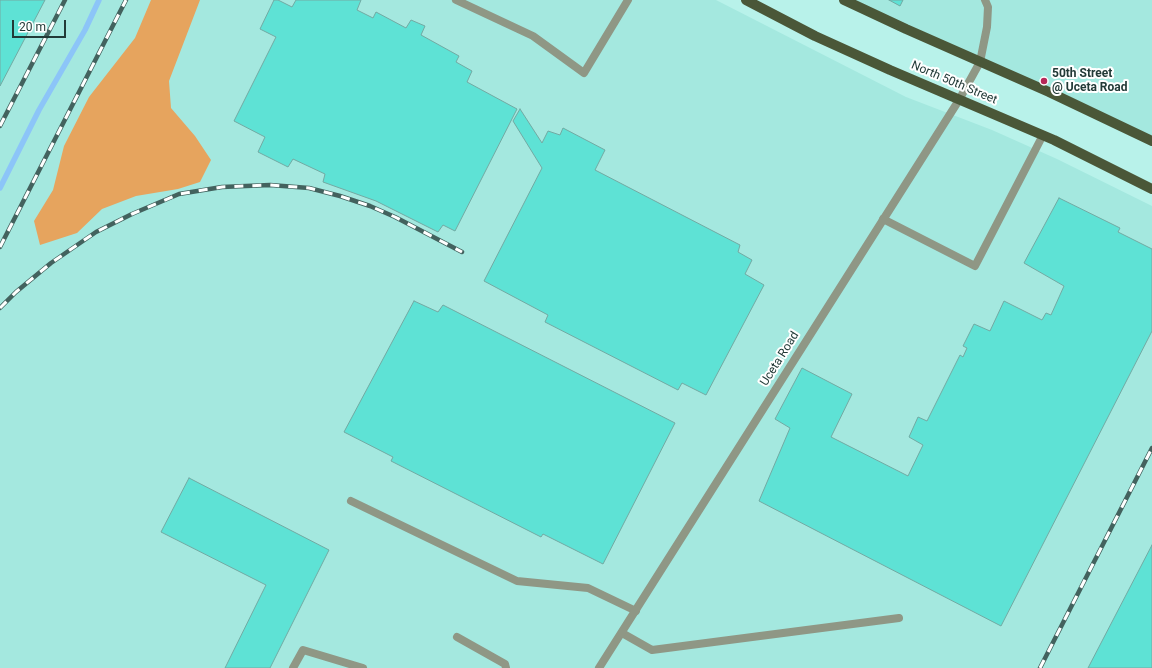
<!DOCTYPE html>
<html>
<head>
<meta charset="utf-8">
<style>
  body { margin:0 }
  #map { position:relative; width:1152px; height:668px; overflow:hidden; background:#b8f2ea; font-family:Roboto,sans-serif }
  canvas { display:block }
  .scale { position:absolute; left:12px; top:20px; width:54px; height:18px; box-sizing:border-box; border:2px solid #223a37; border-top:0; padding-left:5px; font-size:12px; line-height:14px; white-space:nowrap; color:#223a37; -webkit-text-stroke:3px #fff; paint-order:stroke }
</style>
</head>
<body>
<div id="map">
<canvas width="1152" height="668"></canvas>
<div class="scale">20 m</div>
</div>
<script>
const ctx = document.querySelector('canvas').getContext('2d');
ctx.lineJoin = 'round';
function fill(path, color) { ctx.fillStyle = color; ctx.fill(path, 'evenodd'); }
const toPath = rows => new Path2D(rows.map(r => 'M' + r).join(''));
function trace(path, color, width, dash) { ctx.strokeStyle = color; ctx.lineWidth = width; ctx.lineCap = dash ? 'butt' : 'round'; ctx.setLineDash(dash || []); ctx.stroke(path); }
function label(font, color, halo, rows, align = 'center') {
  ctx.font = font + ' Roboto,sans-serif'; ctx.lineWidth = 4; ctx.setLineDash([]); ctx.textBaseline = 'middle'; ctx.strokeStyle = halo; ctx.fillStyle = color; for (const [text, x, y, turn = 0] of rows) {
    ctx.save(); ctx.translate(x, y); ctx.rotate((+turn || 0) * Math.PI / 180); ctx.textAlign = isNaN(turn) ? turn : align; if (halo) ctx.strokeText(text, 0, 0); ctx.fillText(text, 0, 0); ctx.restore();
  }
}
fill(toPath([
  [0,0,716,0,906,97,992,130,1057,159,1152,206,1152,668,0,668],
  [842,0,1152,0,1152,144]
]), '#a4e8df');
fill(toPath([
  [151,0,200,0,169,81,171,108,195,136,211,160,200,182,178,189,136,196,102,209,77,233,40,245,34,221,53,190,64,146,89,97,135,38]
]), '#e6a45e');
trace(toPath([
  [0,188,39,110,85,30,99,0]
]), '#8cc5f8', 5.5);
const building = toPath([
  [0,0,45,0,0,86,0,0],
  [274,0,278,0,292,7,296,0,361,0,357,10,373,18,376,12,406,28,411,20,425,26,421,35,459,56,456,62,472,71,467,82,517,109,455,231,443,225,438,232,376,201,323,182,325,174,293,159,288,167,258,152,265,137,234,121,276,37,260,29,274,0],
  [889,0,903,0,900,6,889,0],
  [520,109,542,143,548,131,560,135,563,128,605,150,595,170,740,245,738,252,752,260,745,274,764,285,706,395,682,383,678,390,545,322,548,315,484,281,542,168,513,121,520,109],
  [1059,198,1120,228,1118,232,1152,249,1152,331,1001,626,759,501,790,428,775,419,802,368,852,394,831,437,908,476,923,445,909,437,918,417,927,421,960,355,963,357,967,348,963,346,974,324,990,331,1004,301,1042,320,1046,313,1051,315,1064,286,1024,263,1059,198],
  [414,301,438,312,443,305,675,423,603,564,543,534,541,537,391,461,393,457,344,432,414,301],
  [189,478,329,550,270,668,225,668,266,585,161,532,189,478],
  [1152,545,1152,668,1088,668,1152,545]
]);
fill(building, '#5ee2d5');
trace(building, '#72aaa3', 1);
trace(toPath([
  [456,0,533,36,584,73,628,0],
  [980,62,987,27,988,7,985,0],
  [883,219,975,266,1043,135],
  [351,501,517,581,588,588,636,611],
  [622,633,652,650,899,618],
  [457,637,505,664,506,668],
  [293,668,303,650,363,668]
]), '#8f9785', 8);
trace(toPath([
  [599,668,959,100,980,62]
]), '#8f9785', 8);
trace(toPath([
  [746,0,815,36,890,70,1054,140,1152,189],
  [844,0,906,29,1049,92,1152,141]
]), '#4a5738', 10);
const rail = toPath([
  [0,126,65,0],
  [0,247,126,0],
  [0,308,16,292,51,263,96,232,132,214,179,194,222,187,270,185,309,188,340,196,370,206,395,217,462,252],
  [1040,668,1152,448]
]);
trace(rail, '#43625e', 4.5);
trace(rail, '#fff', 3, [9]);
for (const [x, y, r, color] of [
  [1044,81,4,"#b62758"]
]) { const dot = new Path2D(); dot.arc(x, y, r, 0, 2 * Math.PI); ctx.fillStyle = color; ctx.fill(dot); trace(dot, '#fff', 1.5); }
label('bold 12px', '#223a37', '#fff', [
  ["50th Street",1052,74],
  ["@ Uceta Road",1052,88]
], 'left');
label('12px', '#223a37', '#fff', [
  ["North 50th Street",954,83,23],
  ["Uceta Road",780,359,-58]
]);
</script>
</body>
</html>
